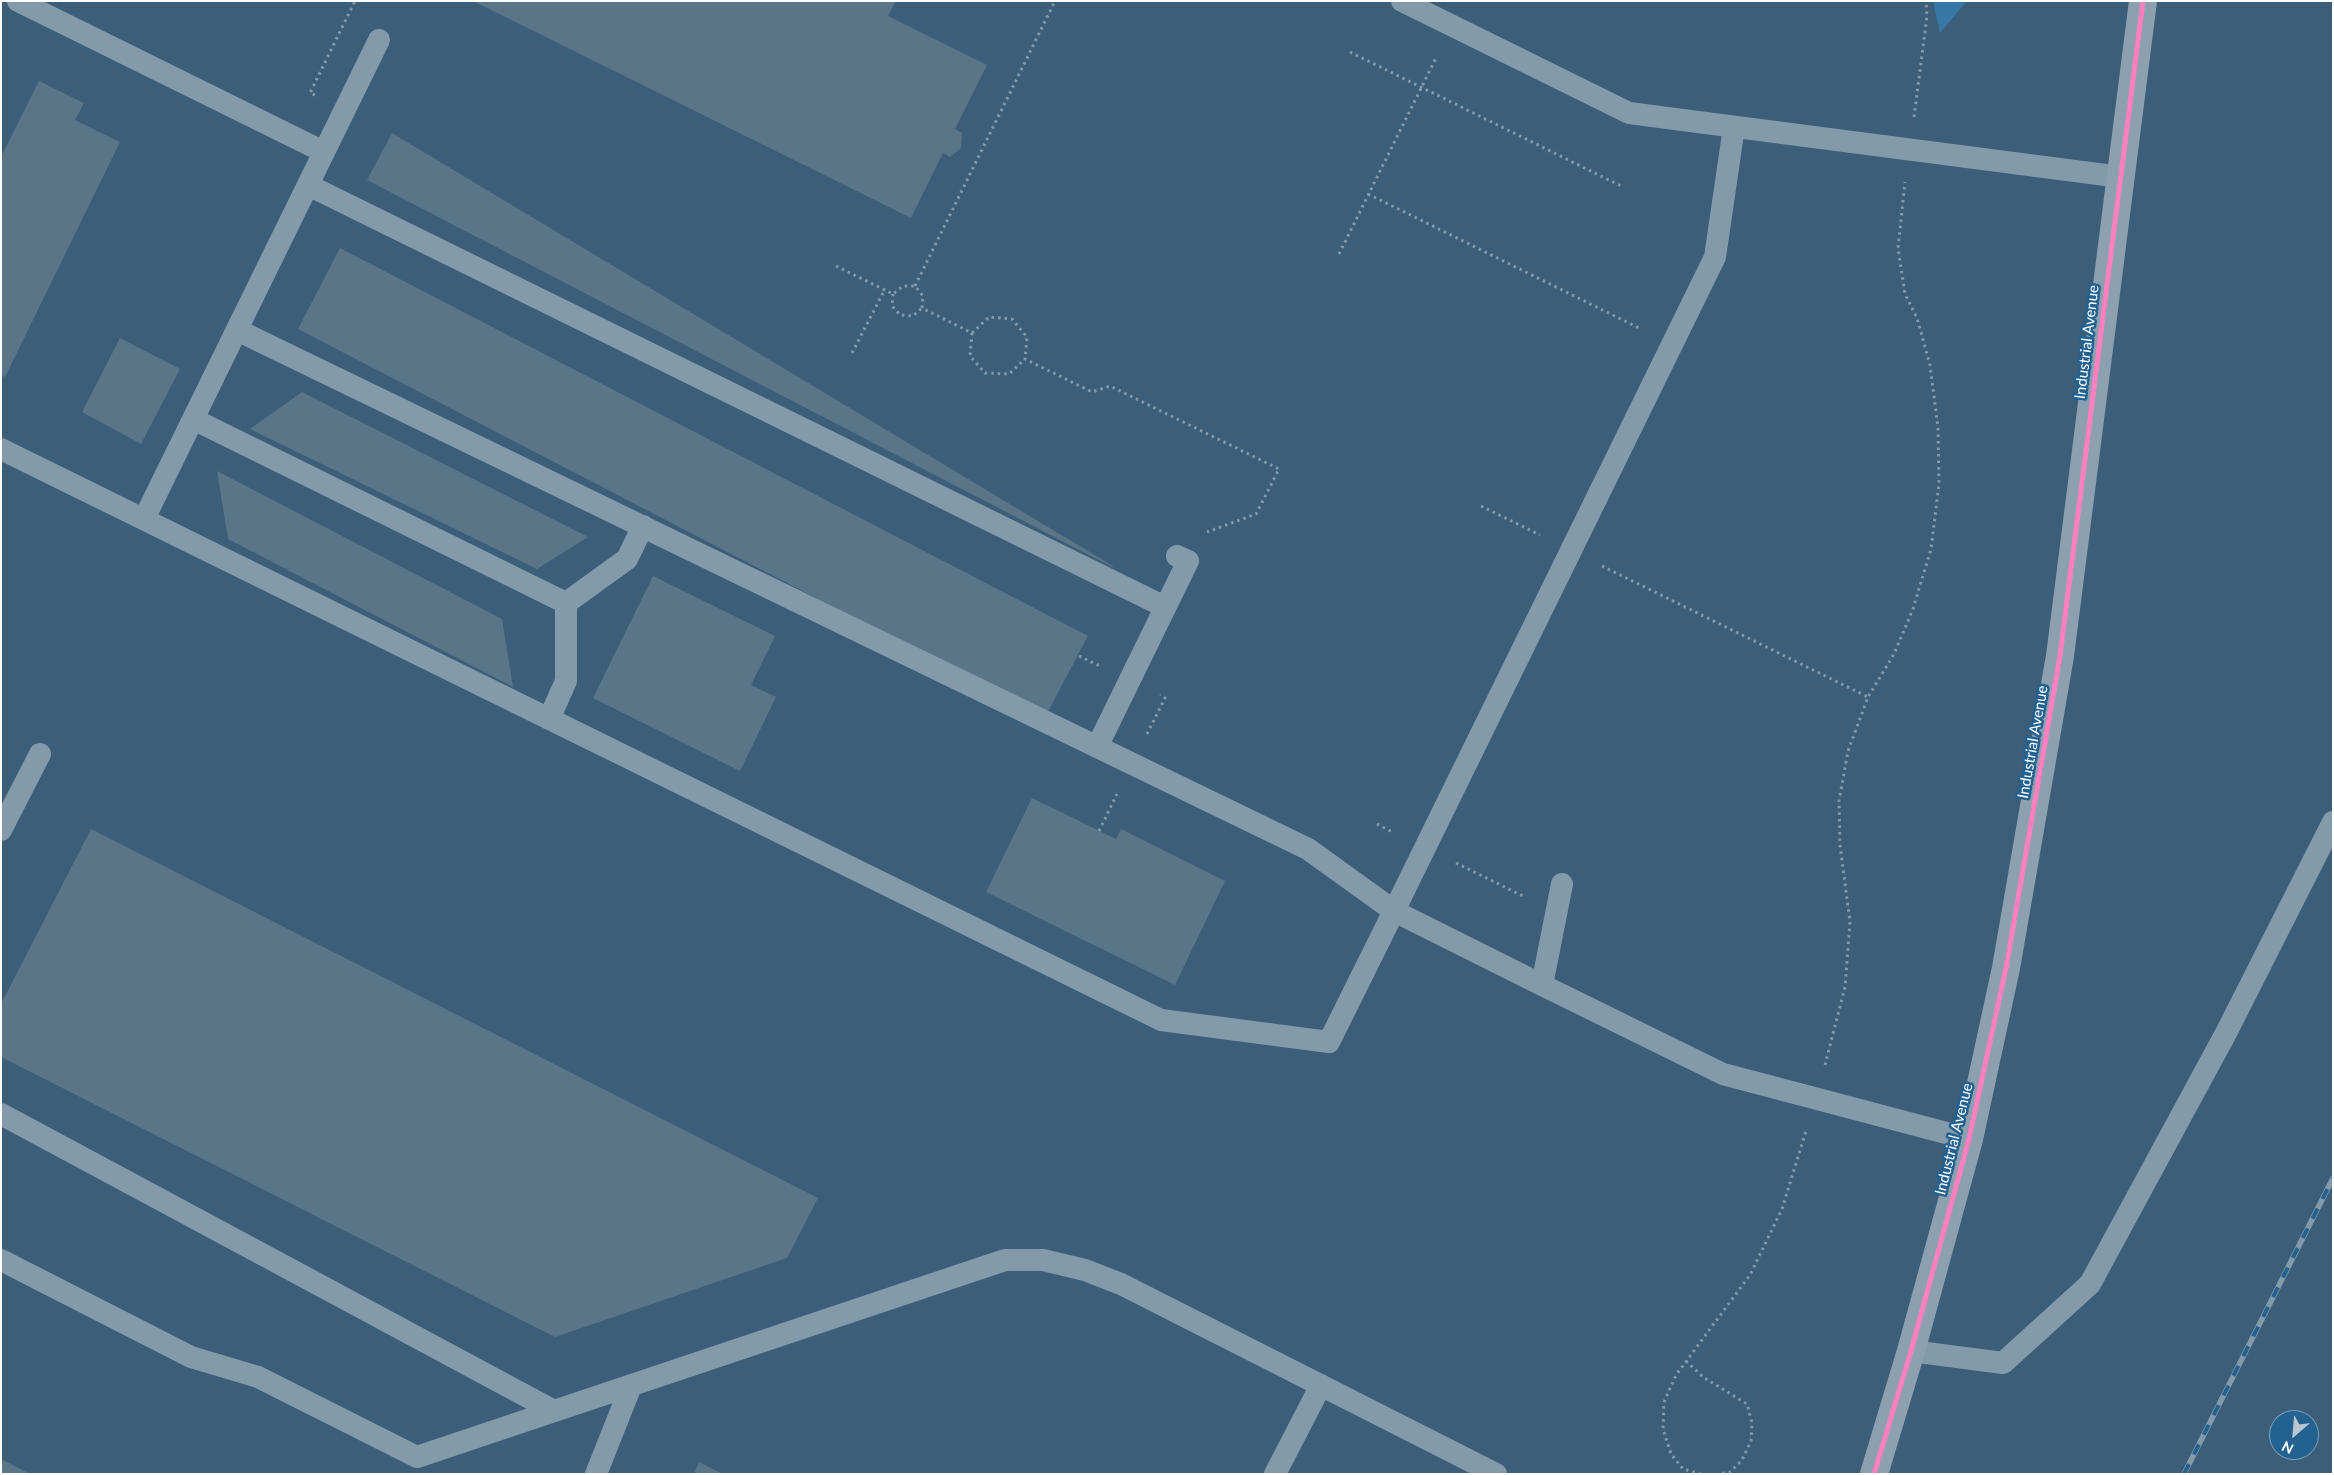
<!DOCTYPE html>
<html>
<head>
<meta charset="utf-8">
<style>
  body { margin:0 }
  #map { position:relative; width:2334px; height:1475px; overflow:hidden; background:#3c5e78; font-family:Lato,sans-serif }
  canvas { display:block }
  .frame { position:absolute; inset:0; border:2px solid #fff; pointer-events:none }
  .north { position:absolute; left:2269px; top:1410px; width:50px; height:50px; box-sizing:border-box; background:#236190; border:1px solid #7ba0bc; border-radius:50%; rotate:207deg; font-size:14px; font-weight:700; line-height:20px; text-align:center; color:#fff }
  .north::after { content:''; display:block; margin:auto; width:18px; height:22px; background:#bbc7d0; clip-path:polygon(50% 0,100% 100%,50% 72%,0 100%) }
</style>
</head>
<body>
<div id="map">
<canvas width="2334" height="1475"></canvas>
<div class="frame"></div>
<div class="north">N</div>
</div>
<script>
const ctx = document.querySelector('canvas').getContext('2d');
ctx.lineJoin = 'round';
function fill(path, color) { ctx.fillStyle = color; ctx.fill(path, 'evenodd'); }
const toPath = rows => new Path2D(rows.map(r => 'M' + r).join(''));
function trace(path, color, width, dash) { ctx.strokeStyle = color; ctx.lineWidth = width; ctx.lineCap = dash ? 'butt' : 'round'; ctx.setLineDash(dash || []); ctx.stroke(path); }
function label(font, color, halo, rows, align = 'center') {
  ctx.font = font + ' Lato,sans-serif'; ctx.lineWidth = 5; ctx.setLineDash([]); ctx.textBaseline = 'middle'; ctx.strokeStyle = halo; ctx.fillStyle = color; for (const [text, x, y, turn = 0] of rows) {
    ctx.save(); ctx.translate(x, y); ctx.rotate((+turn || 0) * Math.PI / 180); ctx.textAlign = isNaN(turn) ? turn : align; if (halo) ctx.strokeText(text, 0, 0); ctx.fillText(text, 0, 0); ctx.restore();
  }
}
fill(toPath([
  [1933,1,1967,1,1940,33]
]), '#3878a6');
fill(toPath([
  [473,1,896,1,888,16,987,65,955,129,962,133,961,148,950,157,943,153,911,218],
  [39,81,84,103,75,120,120,142,5,377,1,375,1,157],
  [392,133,1113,566,1112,567,367,180],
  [340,248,1088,636,1045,717,298,329],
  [120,338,180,369,141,444,82,412],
  [302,392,588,537,537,569,250,429],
  [217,471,502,619,513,687,228,539],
  [653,576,775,636,751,685,776,697,740,771,593,698],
  [1032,798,1116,839,1121,829,1225,881,1175,985,986,892],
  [91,829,818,1198,787,1258,555,1337,1,1057,1,1004],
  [1,1459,30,1474,1,1474],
  [699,1462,723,1474,694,1474]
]), '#5a7588');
trace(toPath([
  [1350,52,1621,186],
  [315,95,310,93,355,1],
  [1914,117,1927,16,1926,1],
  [1368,194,1641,329],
  [1339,254,1437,56],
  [836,266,893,294,903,286,915,286,923,296,922,308,972,333,989,317,1012,319,1027,337,1025,359,1092,392,1110,386,1279,469,1256,514,1207,532],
  [915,286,1055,1],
  [893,294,892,306,900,315,913,316,922,308],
  [972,333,970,356,985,373,1009,374,1025,359],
  [852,353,885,289],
  [1481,506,1540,535],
  [1602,566,1868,697],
  [1079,656,1100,666],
  [1147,734,1165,698,1160,695],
  [1377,824,1394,833],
  [1099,831,1117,794],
  [1456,863,1525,897],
  [1825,1065,1845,987,1850,922,1840,845,1839,801,1848,751,1868,697,1894,654,1913,609,1931,549,1939,484,1938,428,1930,365,1917,318,1905,294,1898,248,1905,182],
  [1686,1361,1703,1377,1747,1404,1752,1423,1751,1441,1742,1460,1730,1472,1719,1474],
  [1701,1474,1683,1469,1671,1454,1663,1429,1664,1402,1676,1375,1750,1275,1782,1209,1806,1131]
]), '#839aab', 3, [2.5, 4]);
trace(toPath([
  [18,1,324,152],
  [1402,1,1629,113,2121,177],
  [308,185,1165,607],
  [237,330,1308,849,1394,911,1715,257,1734,127],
  [193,419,566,603],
  [1,449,1161,1020,1329,1042,1394,911,1542,985],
  [144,519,379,40],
  [549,719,566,681,566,603,627,559,643,526],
  [1097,747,1188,561,1177,556],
  [1,830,40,754],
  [1562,884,1542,985,1723,1074,1969,1139],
  [1,1114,554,1411],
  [1,1260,191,1357,258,1377,417,1457,1005,1260,1043,1260,1085,1270,1121,1284,1496,1474],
  [1911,1351,2003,1363,2090,1284,2226,1033,2333,822],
  [596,1474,631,1386],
  [1275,1474,1321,1385]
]), '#839aab', 22);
trace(toPath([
  [1874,1474,1911,1351,1969,1139,2006,968,2060,656,2143,1]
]), '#8ca0af', 28);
const rail = toPath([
  [2184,1474,2333,1178]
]);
trace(rail, '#839aab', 5.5);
trace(rail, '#236190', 4, [11]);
trace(toPath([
  [1874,1474,1911,1351,1969,1139,2006,968,2060,656,2143,1]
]), '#ff80c0', 5);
label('15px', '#fff', '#236190', [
  ["Industrial Avenue",2087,342,-83],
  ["Industrial Avenue",2033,742,-80],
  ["Industrial Avenue",1954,1139,-76]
]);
</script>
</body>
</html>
